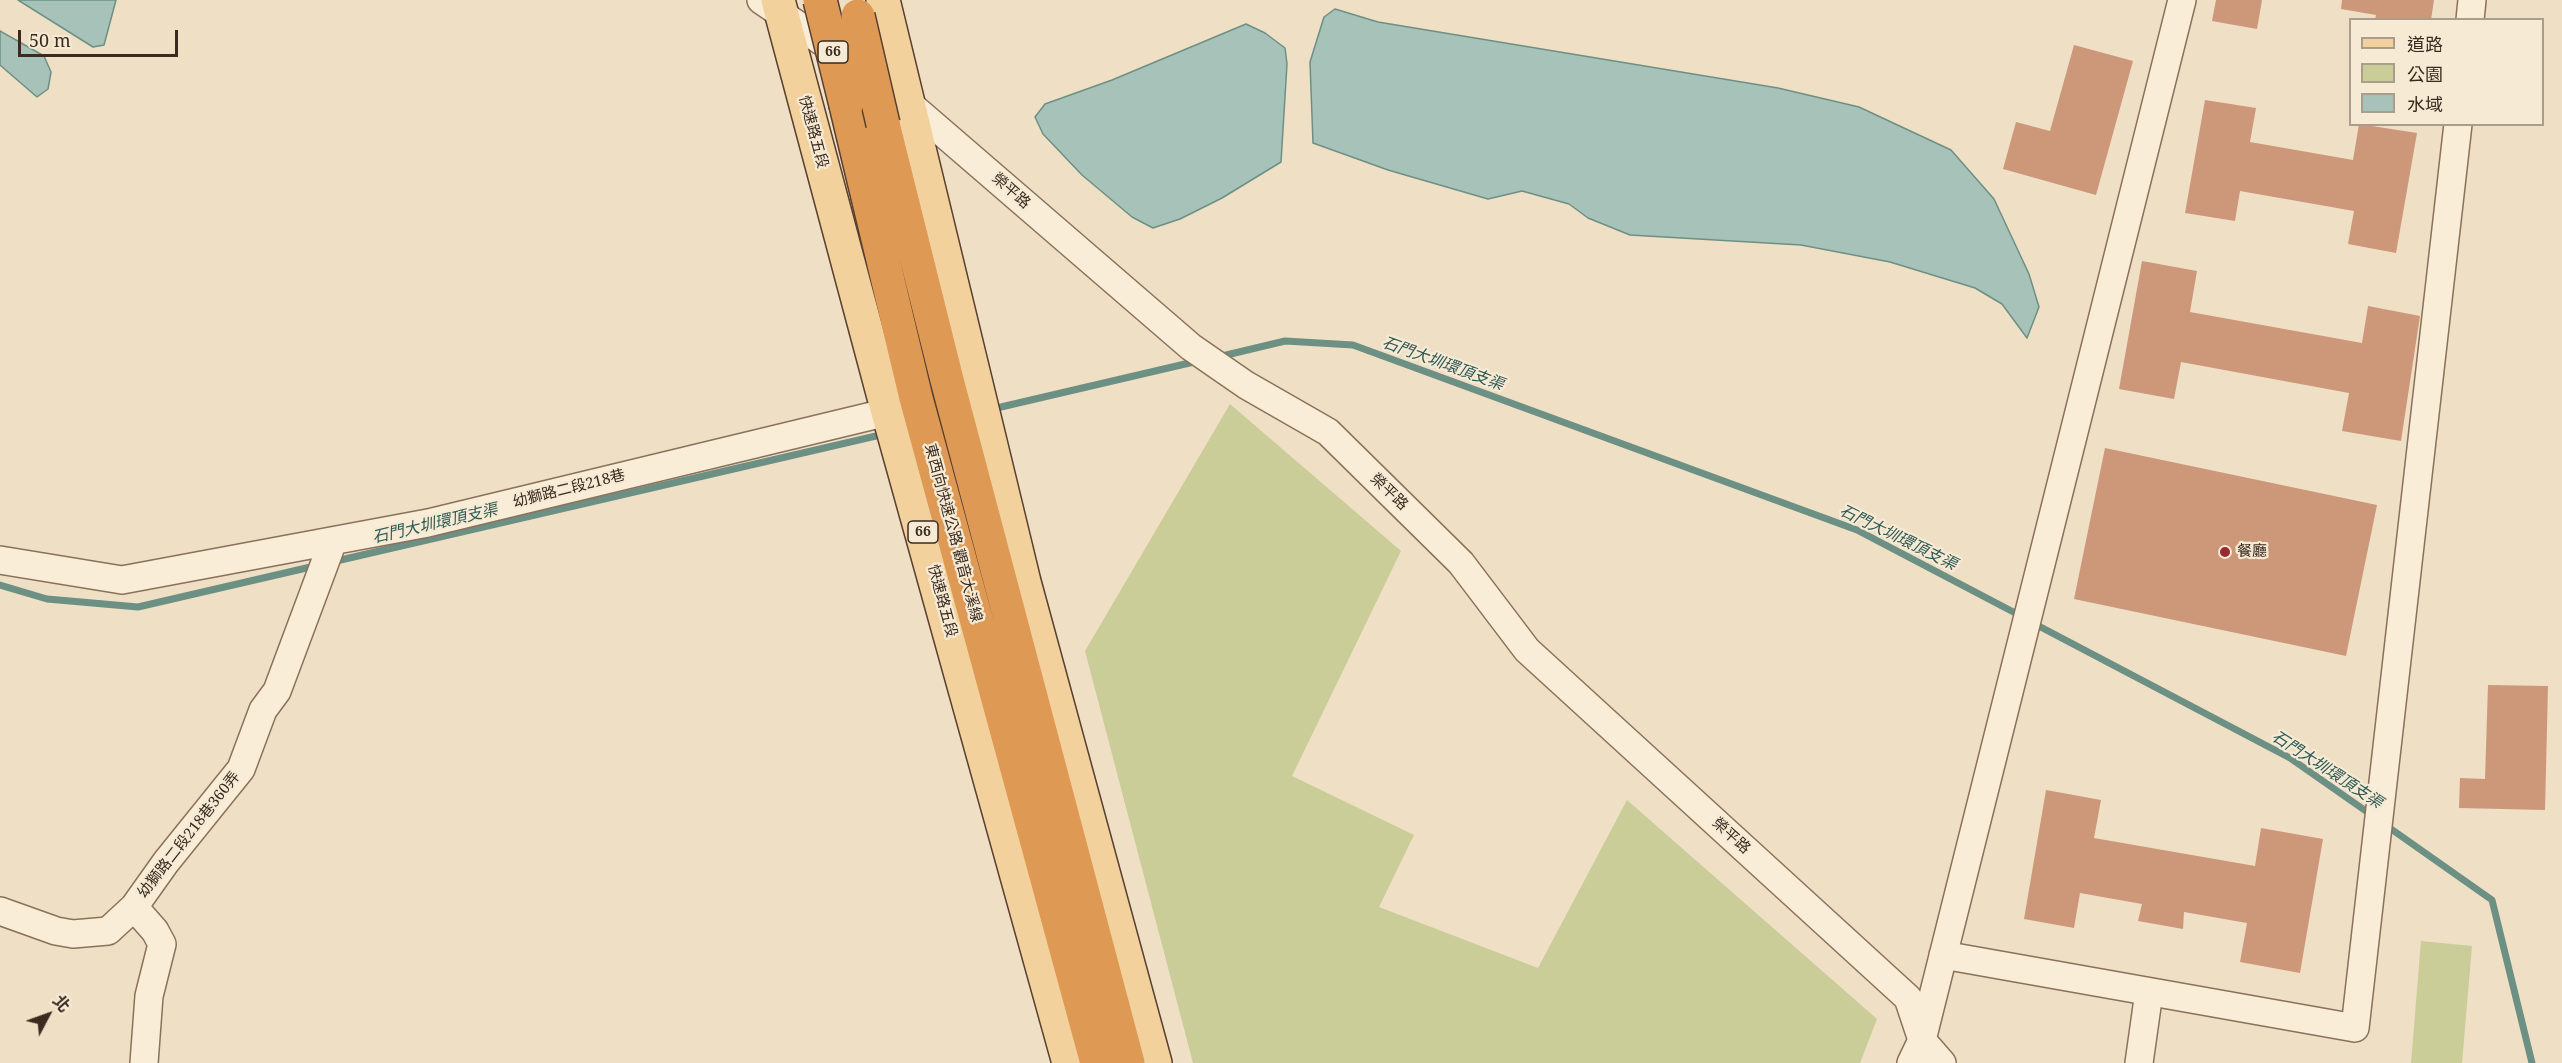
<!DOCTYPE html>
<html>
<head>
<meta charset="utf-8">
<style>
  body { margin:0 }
  #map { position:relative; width:2562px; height:1063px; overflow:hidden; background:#efdfc5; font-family:"Noto Serif","Noto Sans TC",serif }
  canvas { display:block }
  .legend { position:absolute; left:2349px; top:18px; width:195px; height:108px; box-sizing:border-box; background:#f6ead4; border:2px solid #ab9d8c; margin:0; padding:8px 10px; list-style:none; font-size:18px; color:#3a2a1f }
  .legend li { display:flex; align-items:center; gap:12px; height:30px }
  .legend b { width:30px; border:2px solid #ab9d8c }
  .north { position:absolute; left:18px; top:985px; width:60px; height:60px; -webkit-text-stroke:4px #f6ead4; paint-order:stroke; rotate:49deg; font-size:16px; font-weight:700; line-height:24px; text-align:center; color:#3a2a1f }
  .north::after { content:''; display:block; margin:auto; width:21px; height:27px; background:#3a2a1f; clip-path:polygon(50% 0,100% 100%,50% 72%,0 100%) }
  .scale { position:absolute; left:18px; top:30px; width:160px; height:27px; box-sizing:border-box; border:3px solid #3a2a1f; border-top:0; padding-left:8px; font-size:18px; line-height:21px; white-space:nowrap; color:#3a2a1f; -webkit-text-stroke:4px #f6ead4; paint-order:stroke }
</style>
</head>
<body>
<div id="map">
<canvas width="2562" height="1063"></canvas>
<ul class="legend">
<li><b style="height:8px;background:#f2d19d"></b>道路</li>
<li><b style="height:16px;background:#cacd98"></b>公園</li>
<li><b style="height:16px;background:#a7c2b8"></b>水域</li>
</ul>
<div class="north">北</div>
<div class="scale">50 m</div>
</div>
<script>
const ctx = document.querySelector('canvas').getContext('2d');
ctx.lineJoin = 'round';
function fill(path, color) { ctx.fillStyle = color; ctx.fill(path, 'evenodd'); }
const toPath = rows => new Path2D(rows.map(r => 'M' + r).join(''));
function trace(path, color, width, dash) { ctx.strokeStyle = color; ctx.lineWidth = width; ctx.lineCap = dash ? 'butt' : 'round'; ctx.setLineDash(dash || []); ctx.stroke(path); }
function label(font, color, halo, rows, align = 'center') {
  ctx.font = font + ' "Noto Serif","Noto Sans TC",serif'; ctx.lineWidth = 4.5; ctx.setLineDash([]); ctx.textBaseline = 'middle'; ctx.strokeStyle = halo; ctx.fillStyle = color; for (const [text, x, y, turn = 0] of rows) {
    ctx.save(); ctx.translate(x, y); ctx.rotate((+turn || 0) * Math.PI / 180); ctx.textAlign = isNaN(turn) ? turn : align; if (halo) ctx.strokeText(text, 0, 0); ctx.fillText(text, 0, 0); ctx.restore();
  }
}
fill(toPath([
  [1230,404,1401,551,1292,776,1414,835,1379,907,1538,968,1627,800,1877,1019,1860,1063,1193,1063,1085,651],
  [2421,941,2472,946,2462,1063,2411,1063]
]), '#cacd98');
const water = toPath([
  [18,0,116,0,104,45,93,47,18,0],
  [1335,9,1378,22,1778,88,1859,107,1951,150,1994,199,2029,274,2039,307,2027,338,2002,304,1975,288,1890,262,1801,245,1630,235,1588,218,1569,204,1522,191,1488,199,1388,170,1313,143,1310,62,1324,17,1335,9],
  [1246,24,1265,33,1285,48,1287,64,1281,162,1222,198,1180,219,1153,228,1132,217,1082,175,1043,134,1035,117,1045,104,1112,80,1246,24],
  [0,31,44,56,51,72,48,89,37,97,0,65,0,31]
]);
fill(water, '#a7c2b8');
trace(water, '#6d9085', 1.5);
trace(toPath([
  [1218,357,1285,341,1353,345,1857,530,2021,616],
  [1001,407,1198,361],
  [332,562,876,436],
  [0,585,47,599,138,607,315,566],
  [2033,623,2290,758,2373,816],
  [2384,824,2492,900,2532,1063]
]), '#6d9085', 7);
fill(toPath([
  [2216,0,2262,0,2257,29,2212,21],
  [2342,0,2434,0,2431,20,2375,20,2376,15,2341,9],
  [2074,45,2133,61,2096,195,2003,169,2016,122,2050,131],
  [2205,100,2256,108,2250,142,2353,160,2359,124,2417,133,2396,253,2348,244,2354,211,2240,191,2235,221,2185,213],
  [2142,261,2197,271,2190,312,2362,343,2368,306,2420,316,2401,441,2342,431,2349,393,2181,362,2174,399,2119,389],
  [2105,448,2377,505,2346,656,2074,599],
  [2488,685,2548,686,2545,810,2459,808,2460,778,2485,779],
  [2046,790,2101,800,2094,838,2255,866,2261,828,2323,839,2300,973,2240,962,2247,923,2184,912,2183,929,2138,921,2142,904,2080,893,2074,928,2024,919]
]), '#cd977a');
const minor = toPath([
  [761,0,842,55],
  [2470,20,2472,0],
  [900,96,1191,347,1246,385,1328,432,1461,563,1527,650,1908,998,1922,1040,1942,1063],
  [0,560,122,580,428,523,888,412],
  [0,911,56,931,73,934,108,931,134,907],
  [1943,955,2355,1028,2458,124],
  [144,1063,149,996,162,944,155,931,134,907,166,862,241,769,263,710,277,691,333,541],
  [1911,1063,1922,1040,2182,0],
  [2139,1063,2149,992]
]);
const major = toPath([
  [778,0,888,412,1069,1063],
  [883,0,1024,582,1155,1063]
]);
const highway = toPath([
  [846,105,916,398,1097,1063],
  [883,124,947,380,1128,1063]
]);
trace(minor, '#8a715b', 30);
trace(major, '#583f2f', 36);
trace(highway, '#583f2f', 36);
trace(minor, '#f9edd8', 27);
trace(major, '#f2d19d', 33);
trace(highway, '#de9955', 33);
const highwayBridge = toPath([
  [820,0,846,105],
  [858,16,883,124]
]);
trace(highwayBridge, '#583f2f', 36, []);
trace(highwayBridge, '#de9955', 33);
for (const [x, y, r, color] of [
  [2225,552,6,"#992a32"]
]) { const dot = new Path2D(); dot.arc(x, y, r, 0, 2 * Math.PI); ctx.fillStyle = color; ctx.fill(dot); trace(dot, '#f6ead4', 2); }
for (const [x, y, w] of [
  [833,52,30],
  [923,532,30]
]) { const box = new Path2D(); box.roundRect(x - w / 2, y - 11, w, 22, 4.5); ctx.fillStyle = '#f6ead4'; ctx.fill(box); trace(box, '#3a2a1f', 1.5); }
label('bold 14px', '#3a2a1f', null, [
  ["66",833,52],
  ["66",923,532]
]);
label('15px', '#3a2a1f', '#f6ead4', [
  ["快速路五段",813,132,75],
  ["榮平路",1011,191,41],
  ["幼獅路二段218巷",569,489,-14],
  ["榮平路",1389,492,44],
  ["東西向快速公路 觀音大溪線",953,533,75],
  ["快速路五段",942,601,75],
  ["幼獅路二段218巷360弄",189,835,-52],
  ["榮平路",1731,836,42]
]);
label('15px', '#3a2a1f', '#f6ead4', [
  ["餐廳",2237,552]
], 'left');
label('italic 16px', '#2e5a54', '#f6ead4', [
  ["石門大圳環頂支渠",1443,364,20],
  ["石門大圳環頂支渠",435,524,-13],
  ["石門大圳環頂支渠",1898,538,26],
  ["石門大圳環頂支渠",2327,770,33]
]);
</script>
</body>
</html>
